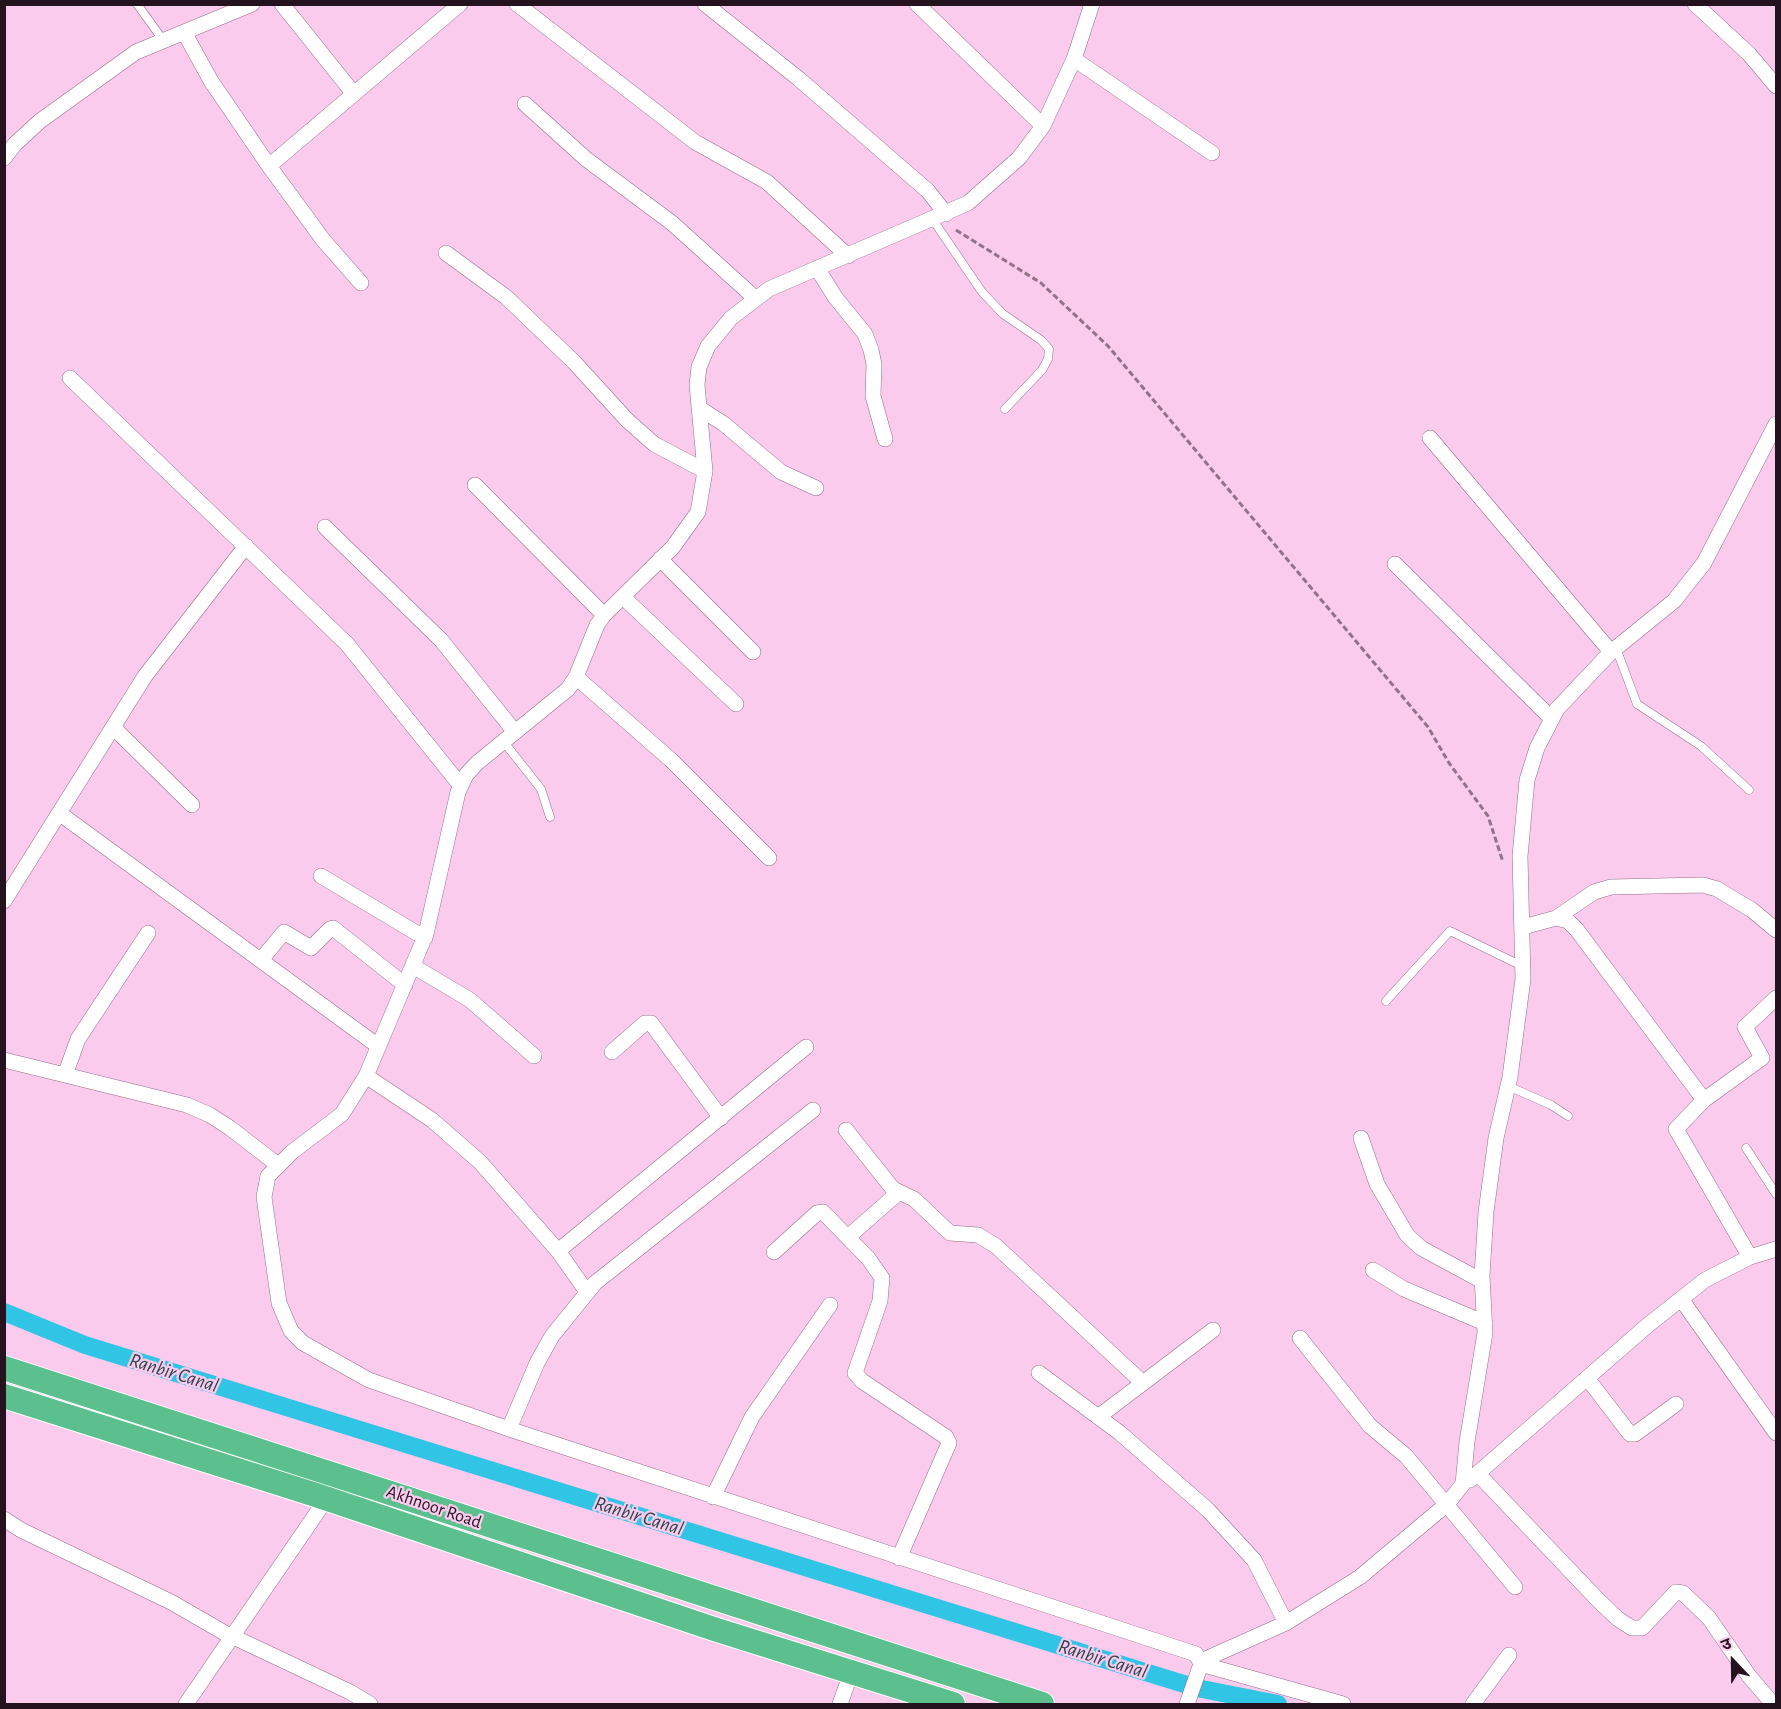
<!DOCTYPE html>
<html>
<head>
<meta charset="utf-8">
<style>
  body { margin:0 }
  #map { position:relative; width:1781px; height:1709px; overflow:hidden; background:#fbcbed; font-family:"Alegreya Sans","Noto Sans Devanagari",sans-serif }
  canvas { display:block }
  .frame { position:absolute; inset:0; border:6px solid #24131f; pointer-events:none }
  .north { position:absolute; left:1703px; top:1631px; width:60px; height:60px; -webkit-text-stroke:4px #fbcbed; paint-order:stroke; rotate:338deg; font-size:16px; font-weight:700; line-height:24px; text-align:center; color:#24131f }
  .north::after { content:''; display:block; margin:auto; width:21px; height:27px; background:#24131f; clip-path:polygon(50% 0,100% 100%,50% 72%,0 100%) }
</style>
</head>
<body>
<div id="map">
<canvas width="1781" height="1709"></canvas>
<div class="frame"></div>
<div class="north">उ</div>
</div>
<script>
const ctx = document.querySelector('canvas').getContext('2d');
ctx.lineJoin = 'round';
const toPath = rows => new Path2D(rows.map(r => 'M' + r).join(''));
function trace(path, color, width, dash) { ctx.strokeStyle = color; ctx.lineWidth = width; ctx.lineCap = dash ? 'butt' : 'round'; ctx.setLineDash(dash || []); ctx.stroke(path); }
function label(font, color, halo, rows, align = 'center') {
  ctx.font = font + ' "Alegreya Sans",sans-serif'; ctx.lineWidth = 4.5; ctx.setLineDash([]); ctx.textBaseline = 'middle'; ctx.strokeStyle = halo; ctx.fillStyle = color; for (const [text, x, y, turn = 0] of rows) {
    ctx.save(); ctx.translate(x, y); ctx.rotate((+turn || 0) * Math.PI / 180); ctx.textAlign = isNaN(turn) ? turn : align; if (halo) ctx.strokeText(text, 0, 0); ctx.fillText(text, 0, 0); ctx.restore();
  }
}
trace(toPath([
  [4,1312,85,1345,824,1573,1197,1688,1278,1704]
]), '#30c4e5', 18);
const service = toPath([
  [137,4,163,40],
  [933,220,982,292,1003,314,1041,340,1049,349,1048,359,1042,370,1005,409],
  [1616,648,1637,704,1701,746,1749,790],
  [503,741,541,789,550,817],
  [1386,1001,1450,931,1522,966],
  [1508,1086,1551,1105,1568,1116],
  [1746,1148,1776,1194]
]);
const minor = toPath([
  [282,4,354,94],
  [517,4,695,142,767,182,848,256],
  [705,4,799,79,928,191,946,214],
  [917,4,1043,126],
  [1092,4,1074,59,1043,126,1019,158,968,203,769,289,731,318,708,346,699,367,697,385,705,471,698,512,673,547,604,615,597,625,576,677,568,689,477,763,466,775,458,792,426,934,366,1076,342,1114,292,1152,268,1176,264,1197,279,1303,291,1331,303,1343,369,1380,509,1429,1196,1654,1201,1664,1187,1704],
  [1695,4,1749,54,1776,86],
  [184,32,211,81,269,166,324,241,361,283],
  [1074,59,1212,153],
  [525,104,586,159,672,223,755,298],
  [4,158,15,144,40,121,136,52,252,4],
  [269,166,460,4],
  [446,253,506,297,574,362,627,420,654,444,705,471],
  [817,268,835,297,865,334,871,350,874,364,873,396,885,439],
  [70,378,347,644,461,786],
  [699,408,724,424,781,472,816,488],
  [1430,438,1611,652],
  [475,485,604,615],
  [325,527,441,640,515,732],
  [660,559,753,652],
  [1395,564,1552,719],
  [623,597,736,704],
  [576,677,671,760,769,858],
  [113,727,192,805],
  [59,813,378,1046],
  [321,876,425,938],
  [4,901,145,676,246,546],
  [1556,918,1594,892,1611,887,1703,885,1717,889,1752,910,1776,930],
  [1523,927,1556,918,1568,921,1577,930,1704,1100],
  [261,960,284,932,311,948,330,929,333,928,405,985],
  [413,966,470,1000,534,1056],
  [612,1052,645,1023,651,1023,721,1118],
  [4,1060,187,1105,210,1115,230,1128,278,1165],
  [65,1075,78,1039,148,933],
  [366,1076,432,1120,480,1162,558,1251,587,1292],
  [846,1130,893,1189,914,1199,950,1233,978,1235,996,1246,1143,1383],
  [1361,1138,1377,1184,1407,1235,1421,1248,1482,1281],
  [848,1237,898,1193],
  [558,1251,806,1047],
  [774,1252,817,1213,823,1212,868,1258,882,1278,880,1301,855,1373,862,1381,946,1437,949,1443,899,1558],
  [1750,1257,1676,1129,1704,1100,1762,1058,1745,1027,1776,998],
  [1373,1270,1404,1289,1485,1323],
  [1681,1299,1776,1433],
  [1300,1338,1370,1426,1406,1456,1515,1587],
  [1039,1373,1120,1433,1208,1510,1254,1560,1286,1623],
  [1587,1378,1630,1434,1635,1434,1676,1404],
  [1098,1417,1213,1330],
  [509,1429,537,1363,552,1336,595,1283,813,1110],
  [1478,1474,1599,1601,1618,1619,1632,1628,1642,1628,1676,1592,1683,1593,1709,1618,1749,1676,1773,1704],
  [1470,1480,1648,1325,1705,1280,1750,1257,1776,1249],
  [713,1497,752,1417,830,1305],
  [4,1519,21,1530,171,1602,223,1632,350,1692,370,1704],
  [1201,1661,1286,1623,1360,1577,1447,1504,1463,1484,1467,1442,1485,1333,1482,1276,1486,1212,1496,1138,1510,1077,1523,979,1520,856,1527,780,1537,748,1557,709,1611,652,1674,601,1704,563,1776,424],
  [1201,1664,1343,1704],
  [186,1704,327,1498],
  [840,1704,851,1673],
  [1473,1704,1509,1655]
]);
const trunk = toPath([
  [4,1368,1042,1704],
  [4,1396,319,1496,714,1629,953,1704]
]);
trace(service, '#956b89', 9);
trace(minor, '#956b89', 16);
trace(trunk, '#fff', 26);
trace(toPath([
  [956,230,1041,283,1108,346,1428,727,1449,763,1488,816,1503,862]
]), '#937289', 3, [6, 3]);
trace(service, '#fff', 8);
trace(minor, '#fff', 15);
trace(trunk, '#5cbf8e', 24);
label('18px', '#24131f', '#fbcbed', [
  ["Akhnoor Road",434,1507,19]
]);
label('italic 20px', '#28454d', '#fbcbed', [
  ["Ranbir Canal",174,1373,17],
  ["Ranbir Canal",639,1516,17],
  ["Ranbir Canal",1103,1659,17]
]);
</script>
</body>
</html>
